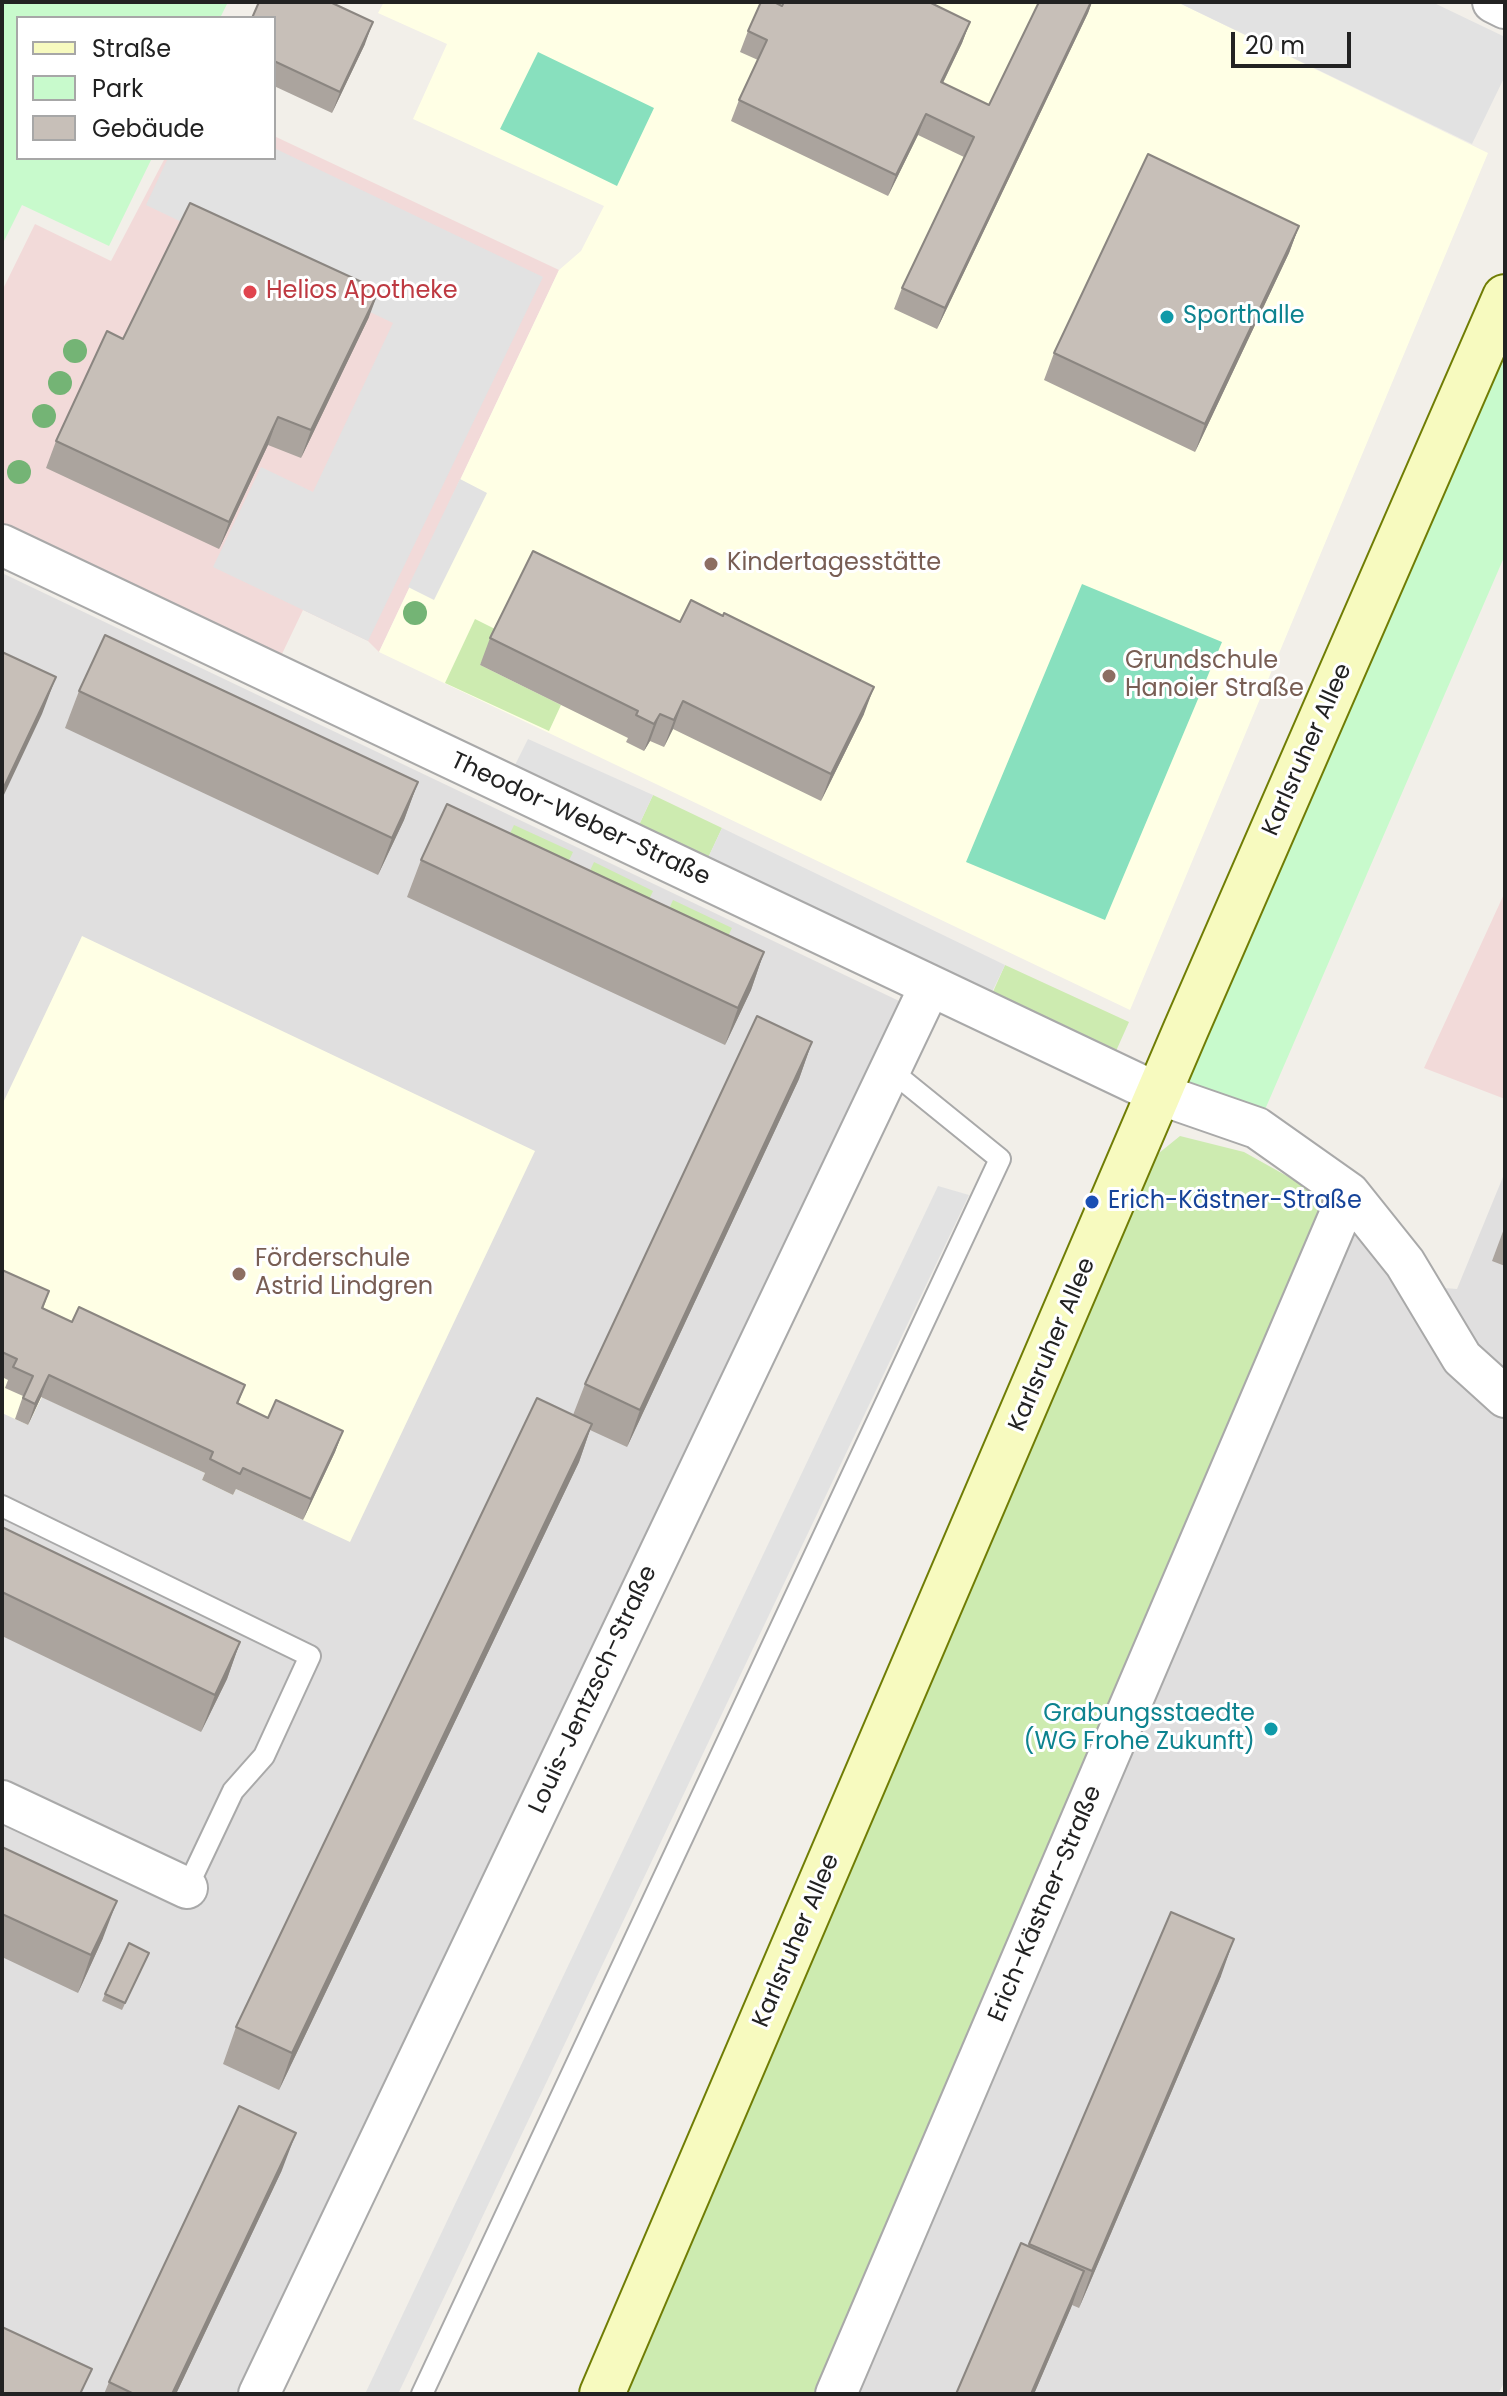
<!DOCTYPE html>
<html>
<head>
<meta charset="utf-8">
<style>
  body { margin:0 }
  #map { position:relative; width:1507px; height:2396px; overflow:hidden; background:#f2efe9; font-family:Poppins,sans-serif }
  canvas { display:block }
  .frame { position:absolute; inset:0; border:4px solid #222; pointer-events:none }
  .legend { position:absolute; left:16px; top:16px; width:260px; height:144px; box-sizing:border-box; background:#fff; border:2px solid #a7a7a7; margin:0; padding:10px 14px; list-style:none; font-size:24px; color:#222 }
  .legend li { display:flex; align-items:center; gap:16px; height:40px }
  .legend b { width:40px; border:2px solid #a7a7a7 }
  .scale { position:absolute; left:1231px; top:32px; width:120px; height:36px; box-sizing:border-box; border:4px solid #222; border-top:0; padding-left:10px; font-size:24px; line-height:28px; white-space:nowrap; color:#222; -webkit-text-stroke:6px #fff; paint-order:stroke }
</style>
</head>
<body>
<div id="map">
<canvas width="1507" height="2396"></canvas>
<div class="frame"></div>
<ul class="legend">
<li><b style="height:10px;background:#f7fabf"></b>Straße</li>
<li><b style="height:22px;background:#c8facc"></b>Park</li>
<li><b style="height:22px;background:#c7bfb8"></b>Gebäude</li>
</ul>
<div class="scale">20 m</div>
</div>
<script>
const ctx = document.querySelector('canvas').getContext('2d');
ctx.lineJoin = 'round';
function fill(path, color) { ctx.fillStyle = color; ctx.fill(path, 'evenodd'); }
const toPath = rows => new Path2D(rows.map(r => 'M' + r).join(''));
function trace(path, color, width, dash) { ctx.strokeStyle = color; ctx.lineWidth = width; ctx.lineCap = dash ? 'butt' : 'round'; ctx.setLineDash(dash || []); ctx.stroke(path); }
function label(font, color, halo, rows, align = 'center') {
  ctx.font = font + ' Poppins,sans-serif'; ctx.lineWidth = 6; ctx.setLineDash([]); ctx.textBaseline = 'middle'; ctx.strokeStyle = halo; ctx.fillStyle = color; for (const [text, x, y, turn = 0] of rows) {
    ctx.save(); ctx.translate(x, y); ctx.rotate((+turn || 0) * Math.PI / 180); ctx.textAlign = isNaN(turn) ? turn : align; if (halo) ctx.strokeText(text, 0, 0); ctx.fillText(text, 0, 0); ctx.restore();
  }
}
fill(toPath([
  [2,573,918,1010,259,2394,2,2394],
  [1505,1172,1505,2381,1498,2394,836,2394,1349,1193,1444,1288,1457,1289]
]), '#e0dfdf');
fill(toPath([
  [274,136,559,270,379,652,368,641,303,610,281,656,2,526,2,291,35,224,111,261,165,158,274,158],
  [1505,892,1505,1099,1424,1068]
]), '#f2dad9');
fill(toPath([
  [384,2,1177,2,1488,153,1130,1010,379,652,559,270,581,251,604,206,413,119,447,44,378,13],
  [82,936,535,1151,350,1542,236,1489,233,1495,202,1480,205,1473,42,1397,28,1425,2,1413,2,1105]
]), '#ffffe5');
fill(toPath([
  [475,619,497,630,480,665,561,705,549,731,445,683],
  [653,795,722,828,708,858,639,825],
  [514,825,573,852,556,887,498,859],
  [594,862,653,891,637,925,578,897],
  [673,900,732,928,715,963,657,935],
  [1005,965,1129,1022,1116,1051,992,994],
  [1180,1136,1244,1152,1328,1199,815,2394,625,2394,1154,1157]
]), '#cdebb0');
fill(toPath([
  [2,2,228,2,220,18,18,18,18,158,152,158,109,246,22,205,2,245],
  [1505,297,1505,555,1257,1128,1169,1072]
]), '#c8facc');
fill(toPath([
  [538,52,654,108,617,186,500,129],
  [1082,584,1222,642,1105,920,966,862]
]), '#88e0be');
fill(toPath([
  [1177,2,1432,2,1505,37,1505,76,1472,144],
  [274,148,543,277,368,641,213,567,261,467,313,492,393,323,146,205,168,158,274,158],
  [460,479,487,493,434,600,408,587],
  [528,739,653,795,639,825,514,767],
  [722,828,1005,965,991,994,708,858],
  [938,1186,969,1195,398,2394,365,2394]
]), '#e2e2e2');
const lane = toPath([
  [2,1506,310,1656,264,1756,233,1791,187,1888],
  [422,2394,1000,1159,889,1069]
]);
const street = toPath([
  [1493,2,1505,8],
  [2,545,1159,1094,1257,1128,1349,1193,1405,1263,1462,1358,1505,1397],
  [2,1801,187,1888],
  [259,2394,930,986],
  [836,2394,1349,1193]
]);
const secondary = toPath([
  [602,2394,1186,1029,1505,297]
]);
trace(lane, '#a9a9a9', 24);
trace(street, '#a9a9a9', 44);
trace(secondary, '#707d05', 48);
trace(lane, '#fff', 20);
trace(street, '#fff', 40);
trace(secondary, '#f7fabf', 44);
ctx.fillStyle = '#74b475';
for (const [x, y] of [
  [75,351],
  [60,383],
  [44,416],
  [19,472],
  [415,613]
]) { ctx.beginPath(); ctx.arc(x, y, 12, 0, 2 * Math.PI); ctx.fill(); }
fill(toPath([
  [1039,2,1092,2,1088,13,937,329,894,309,902,288,964,157,918,135,888,196,731,121,739,100,758,60,740,52,748,31,782,6,970,22,962,43,943,83,989,105],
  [274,18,365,44,332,113,274,86],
  [1299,226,1289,253,1195,452,1044,380,1054,353],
  [369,317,301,458,268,445,219,549,46,468,56,441,123,339],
  [490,638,864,714,821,801,673,729,664,747,650,741,644,751,626,742,628,738,480,665],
  [79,691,418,782,404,820,378,875,65,728],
  [421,860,764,952,751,990,725,1045,407,897],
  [812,1042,799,1079,627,1447,590,1430,579,1462,279,2090,223,2064,236,2027,573,1415,585,1384],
  [1505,1226,1505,1266,1492,1261],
  [2,1270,49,1291,43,1309,72,1322,245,1385,238,1404,268,1418,343,1431,335,1452,303,1520,236,1489,233,1495,202,1480,205,1473,41,1397,28,1425,15,1419,23,1396,5,1388,8,1380,2,1377],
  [2,1527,240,1642,227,1679,201,1732,2,1636],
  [2,1847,103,1938,78,1993,2,1957],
  [1171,1912,1221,1976,1079,2308,1072,2305,1034,2394,956,2394,1028,2246],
  [149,1953,122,2010,102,2001,105,1994],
  [282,2170,176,2394,104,2394,109,2382]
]), '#aba49e');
fill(toPath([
  [1091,2,1092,2,1088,13,937,329,945,308],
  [373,22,365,44,332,113,340,92],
  [970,22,962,43,933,103,941,82],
  [926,114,918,135,888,196,896,175],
  [1299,226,1289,253,1195,452,1205,424],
  [379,290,369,317,301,458,311,430],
  [278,417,268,445,219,549,229,522],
  [56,677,42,714,2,799,2,791],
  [874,687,864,714,821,801,831,774],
  [683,701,673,729,664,747,674,720],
  [660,714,650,741,644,751,654,724],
  [418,782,404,820,378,875,392,838],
  [764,952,751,990,725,1045,738,1008],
  [812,1042,799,1079,627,1447,640,1410],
  [49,1375,41,1397,28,1425,35,1404],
  [592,1424,579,1462,279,2090,292,2053],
  [343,1431,335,1452,303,1520,311,1499],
  [240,1642,227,1679,201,1732,215,1695],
  [117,1901,103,1938,78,1993,91,1955],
  [1234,1939,1221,1976,1079,2308,1092,2271],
  [296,2133,282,2170,176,2394,172,2394],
  [1084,2271,1071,2308,1034,2394,1031,2394]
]), '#8b8681');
const building = toPath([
  [259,2,330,2,373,22,340,92,274,61,274,18,252,18,259,2],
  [761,2,774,2,782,6,784,2,929,2,970,22,941,82,989,105,1039,2,1091,2,945,308,902,288,974,137,926,114,896,175,739,100,767,40,748,31,761,2],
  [1148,154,1299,226,1205,424,1054,353,1148,154],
  [190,203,379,290,311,430,278,417,229,522,56,441,107,331,123,339,190,203],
  [533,551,680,622,691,600,723,616,724,613,874,687,831,774,683,701,674,720,660,714,654,724,636,715,638,711,490,638,533,551],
  [105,635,418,782,392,838,79,691,105,635],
  [2,652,56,677,2,791,2,652],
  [447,804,764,952,738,1008,421,860,447,804],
  [757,1016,812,1042,640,1410,585,1384,757,1016],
  [2,1270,49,1291,42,1308,72,1322,79,1307,245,1385,237,1403,268,1418,276,1400,343,1431,311,1499,243,1468,240,1474,210,1459,213,1452,49,1375,35,1404,23,1398,33,1376,13,1367,17,1359,2,1352,2,1270],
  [537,1398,592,1424,292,2053,236,2027,537,1398],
  [2,1527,240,1642,215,1695,2,1592,2,1527],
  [2,1847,117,1901,91,1955,2,1914,2,1847],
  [1171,1912,1234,1939,1092,2271,1029,2244,1171,1912],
  [129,1943,149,1953,125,2003,105,1994,129,1943],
  [239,2106,296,2133,172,2394,134,2394,109,2382,239,2106],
  [1021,2243,1084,2271,1031,2394,956,2394,1021,2243],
  [2,2327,92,2369,80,2394,2,2394,2,2327]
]);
fill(building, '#c7bfb8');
trace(building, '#8b8681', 2);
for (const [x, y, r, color] of [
  [250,292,8,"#e0444e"],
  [1167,317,8,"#0f9aa8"],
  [711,564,8,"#8d6e63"],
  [1109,676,8,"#8d6e63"],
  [1092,1202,8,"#1a4fb4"],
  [239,1274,8,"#8d6e63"],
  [1271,1729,8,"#0f9aa8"]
]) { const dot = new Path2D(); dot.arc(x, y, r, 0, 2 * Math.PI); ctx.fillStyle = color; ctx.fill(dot); trace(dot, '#fff', 3); }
label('24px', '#be3a42', '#fff', [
  ["Helios Apotheke",266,292]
], 'left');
label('24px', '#0d838f', '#fff', [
  ["Sporthalle",1183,317],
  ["Grabungsstaedte",1255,1715,"right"],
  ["(WG Frohe Zukunft)",1255,1743,"right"]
], 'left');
label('24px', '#785e54', '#fff', [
  ["Kindertagesstätte",727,564],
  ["Grundschule",1125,662],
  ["Hanoier Straße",1125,690],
  ["Förderschule",255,1260],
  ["Astrid Lindgren",255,1288]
], 'left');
label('24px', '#222', '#fff', [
  ["Karlsruher Allee",1308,750,-66],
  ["Theodor-Weber-Straße",580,820,25],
  ["Karlsruher Allee",1053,1345,-67],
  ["Louis-Jentzsch-Straße",594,1690,-65],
  ["Erich-Kästner-Straße",1046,1904,-67],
  ["Karlsruher Allee",797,1941,-67]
]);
label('24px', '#164399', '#fff', [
  ["Erich-Kästner-Straße",1108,1202]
], 'left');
</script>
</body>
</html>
